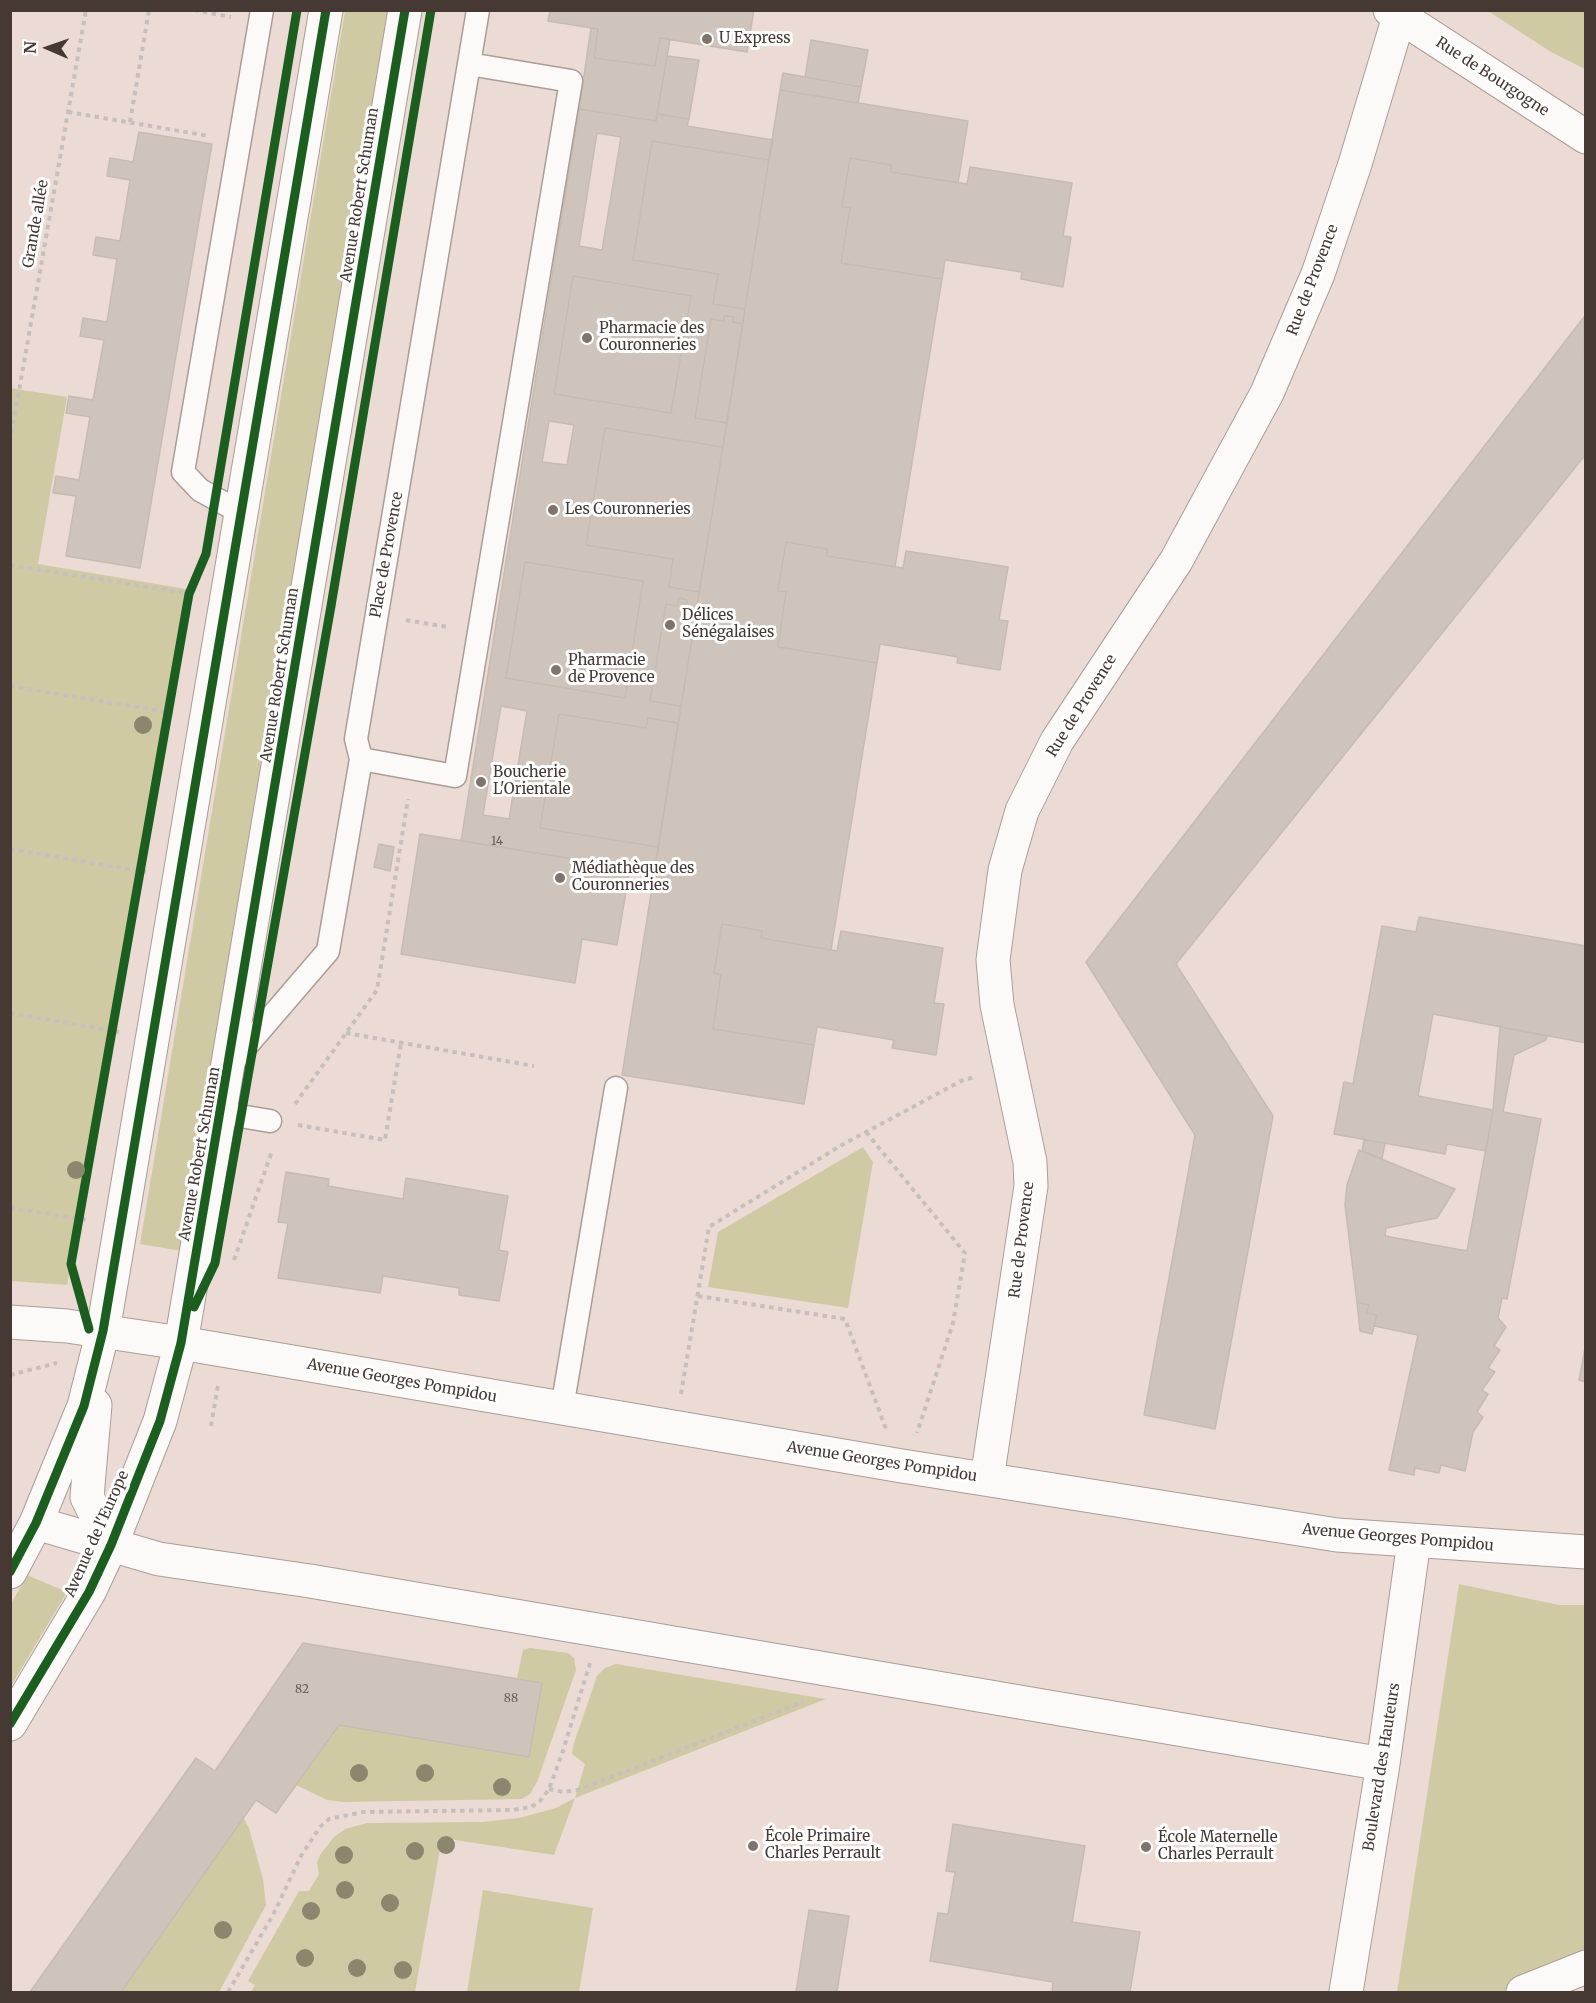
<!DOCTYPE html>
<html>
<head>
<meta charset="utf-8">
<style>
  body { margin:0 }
  #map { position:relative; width:1596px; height:2003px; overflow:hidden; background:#ecdbd4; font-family:Merriweather,serif }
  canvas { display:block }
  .frame { position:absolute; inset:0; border:12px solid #463934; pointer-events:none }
  .north { position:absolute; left:18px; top:18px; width:60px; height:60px; -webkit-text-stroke:4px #fff; paint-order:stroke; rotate:272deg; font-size:16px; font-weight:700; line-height:24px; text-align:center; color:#463934 }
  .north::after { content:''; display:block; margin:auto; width:21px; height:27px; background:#463934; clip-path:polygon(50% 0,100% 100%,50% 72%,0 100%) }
</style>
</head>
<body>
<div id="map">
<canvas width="1596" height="2003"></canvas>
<div class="frame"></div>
<div class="north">N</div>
</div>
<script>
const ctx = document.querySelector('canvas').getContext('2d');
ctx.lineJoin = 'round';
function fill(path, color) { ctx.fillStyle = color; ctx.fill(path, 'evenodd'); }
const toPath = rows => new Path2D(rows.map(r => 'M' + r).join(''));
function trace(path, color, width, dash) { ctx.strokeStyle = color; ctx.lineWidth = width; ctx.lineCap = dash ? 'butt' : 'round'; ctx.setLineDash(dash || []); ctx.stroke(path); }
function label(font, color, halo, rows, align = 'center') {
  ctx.font = font + ' Merriweather,serif'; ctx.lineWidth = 6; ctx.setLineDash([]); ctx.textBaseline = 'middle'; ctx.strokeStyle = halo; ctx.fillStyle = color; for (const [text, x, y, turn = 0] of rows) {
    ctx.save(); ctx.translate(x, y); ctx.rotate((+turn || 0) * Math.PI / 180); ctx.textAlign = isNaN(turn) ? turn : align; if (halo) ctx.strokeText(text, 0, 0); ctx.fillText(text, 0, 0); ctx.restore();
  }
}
fill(toPath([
  [345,11,389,11,182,1251,140,1244],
  [1488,11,1585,11,1585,69,1551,52],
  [10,388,67,397,38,564,186,589,189,594,67,1285,11,1281],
  [863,1147,873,1162,848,1308,708,1287,718,1232],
  [27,1575,67,1592,11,1686,11,1604],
  [1459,1584,1559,1605,1585,1605,1585,1956,1505,1992,1397,1992],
  [530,1648,568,1653,574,1658,576,1670,537,1782,530,1794,522,1799,343,1802,327,1800,296,1785,339,1725,542,1683,517,1678,523,1650],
  [616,1664,826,1699,575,1798,554,1855,442,1838,415,1992,251,1992,255,1985,248,1981,299,1891,309,1891,319,1874,317,1863,320,1855,334,1837,345,1829,367,1823,482,1822,519,1818,556,1808,575,1798,585,1764,572,1754,573,1746,597,1676,605,1668],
  [243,1817,249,1828,263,1879,266,1905,219,1992,121,1992],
  [483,1890,593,1908,579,1992,467,1992]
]), '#cfcaa4');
const building = toPath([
  [550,10,754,10,747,52,660,38,655,66,594,58,598,29,548,21,550,10],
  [591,28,598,29,594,58,655,66,660,38,670,39,656,121,579,109,591,28],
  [811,40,868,50,861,87,805,77,811,40],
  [667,56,699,60,689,119,657,114,667,56],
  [783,73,861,87,858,103,780,90,783,73],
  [780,90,968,121,958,183,891,172,891,165,850,158,842,207,850,208,841,263,942,279,895,567,827,556,827,549,786,542,778,591,786,592,778,647,877,663,831,950,761,938,762,931,722,924,714,973,721,975,713,1029,814,1045,804,1104,622,1075,780,90],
  [579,109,656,121,657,114,689,119,687,126,773,140,769,160,652,141,633,260,718,274,713,304,745,309,743,324,733,322,734,317,724,316,724,321,711,319,695,418,727,423,723,447,605,428,586,545,673,559,669,587,699,592,697,609,686,607,687,600,679,598,677,606,666,604,650,701,681,706,678,723,648,718,646,728,559,714,540,828,658,847,654,872,461,841,579,109],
  [597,133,621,137,602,250,579,246,597,133],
  [573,276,691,296,671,413,554,394,573,276],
  [549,421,574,425,567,465,542,462,549,421],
  [525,562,643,581,625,698,506,678,525,562],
  [501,706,527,711,509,819,483,815,501,706],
  [139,132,212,144,140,568,66,556,76,496,53,493,56,476,79,480,90,417,66,413,69,396,93,400,104,340,80,336,83,318,107,322,117,259,93,255,96,237,120,241,130,180,107,176,110,158,133,162,139,132],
  [652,141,769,160,745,309,713,304,718,274,633,260,652,141],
  [850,158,891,165,891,172,967,184,970,167,1072,183,1063,236,1071,237,1063,287,1021,279,1022,272,945,260,942,279,841,263,850,208,842,207,850,158],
  [573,276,691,296,671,413,554,394,573,276],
  [724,316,734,317,733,322,743,324,727,423,695,418,711,319,724,321,724,316],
  [1584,317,1586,454,1176,964,1273,1116,1215,1429,1144,1415,1195,1135,1086,962,1584,317],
  [605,428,723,447,699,592,669,587,673,559,586,545,605,428],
  [786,542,827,549,827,556,903,568,906,551,1008,567,999,620,1008,621,1000,670,957,663,958,657,880,644,877,663,778,647,786,592,778,591,786,542],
  [525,562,643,581,625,698,506,678,525,562],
  [679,598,687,600,686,607,697,609,681,706,650,701,666,604,677,606,679,598],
  [559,714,646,728,648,718,678,723,658,847,540,828,559,714],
  [420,834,630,868,617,945,582,939,575,983,401,954,420,834],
  [379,844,394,847,390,871,374,867,379,844],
  [1419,917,1586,946,1586,1043,1433,1014,1418,1096,1493,1110,1486,1151,1447,1144,1445,1154,1334,1134,1344,1082,1353,1084,1382,926,1416,932,1419,917],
  [722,924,762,931,761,938,837,951,841,931,943,948,934,1003,944,1004,936,1055,892,1048,894,1040,817,1027,814,1045,713,1029,721,975,714,973,722,924],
  [1500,1027,1547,1036,1546,1040,1514,1055,1503,1112,1541,1119,1507,1299,1502,1298,1498,1318,1506,1327,1494,1346,1500,1350,1488,1368,1495,1372,1482,1390,1488,1394,1477,1412,1483,1417,1473,1432,1465,1471,1441,1465,1439,1473,1415,1468,1414,1475,1389,1470,1418,1335,1374,1326,1377,1315,1366,1313,1369,1305,1357,1302,1345,1205,1347,1185,1359,1150,1455,1189,1437,1218,1386,1228,1385,1236,1467,1251,1493,1110,1500,1027],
  [1364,1140,1385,1143,1382,1159,1362,1151,1364,1140],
  [286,1172,329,1179,328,1186,403,1199,406,1178,508,1196,499,1250,508,1252,499,1301,459,1295,459,1288,383,1276,380,1293,278,1278,288,1223,278,1222,286,1172],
  [1357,1302,1369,1305,1366,1313,1377,1315,1372,1334,1360,1331,1357,1302],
  [1586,1343,1586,1382,1579,1380,1586,1343],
  [303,1643,542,1683,529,1757,339,1725,276,1813,256,1800,121,1992,30,1992,196,1758,215,1771,303,1643],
  [953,1824,1085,1846,1072,1922,1140,1932,1130,1992,1052,1992,1053,1982,930,1961,938,1913,948,1914,955,1872,946,1871,953,1824],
  [809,1910,849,1916,837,1992,796,1992,809,1910]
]);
fill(building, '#cfc4bc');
trace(building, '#c6bbb2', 1.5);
const lane = toPath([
  [240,512,200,490,183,472,262,10],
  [361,759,455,776,571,81,469,64],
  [230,1065,328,951,361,759,356,739,478,10],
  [222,1113,270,1121],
  [562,1408,616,1088]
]);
const street = toPath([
  [1390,10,1586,137],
  [181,1343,902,1466,1337,1535,1586,1552],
  [987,1479,1031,1186,1030,1162,997,1005,993,960,1005,870,1022,811,1057,741,1176,561,1267,393,1318,274,1355,164,1401,10],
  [36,1523,159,1559,310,1581,1383,1764],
  [1346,1992,1383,1764,1414,1541],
  [1523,1992,1586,1967]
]);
const secondary = toPath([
  [10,1322,67,1326,181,1343],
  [95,1405,87,1497,111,1545],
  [10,1572,36,1523,84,1406,103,1331,326,10],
  [10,1724,89,1592,111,1545,160,1421,181,1343,405,10]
]);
trace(lane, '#aa9d98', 25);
trace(street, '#aa9d98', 35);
trace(secondary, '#aa9d98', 35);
trace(toPath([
  [194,10,231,17],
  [68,112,209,136],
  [130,122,149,10],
  [10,442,86,10],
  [10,565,193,594],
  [406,620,448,627],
  [10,686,173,713],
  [10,849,146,872],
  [10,1013,119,1032],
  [346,1033,534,1066],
  [295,1104,377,990,408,799],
  [298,1125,385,1140,401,1043],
  [866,1132,965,1253,953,1323,917,1433],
  [10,1208,87,1220],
  [234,1260,272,1151],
  [698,1296,845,1319,886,1429],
  [10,1375,57,1363],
  [681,1394,709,1227,840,1146,963,1080,975,1077],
  [211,1426,218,1385],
  [549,1789,563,1792,578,1790,803,1702],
  [228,1992,273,1915,301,1856,320,1827,329,1819,363,1812,512,1810,531,1807,540,1801,549,1789,562,1754,590,1663]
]), '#c6bfbd', 4, [4.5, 4.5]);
trace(lane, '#fcfaf9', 22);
trace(street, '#fcfaf9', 33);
trace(secondary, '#fcfaf9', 33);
trace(toPath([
  [194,1307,215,1263,331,606,431,10],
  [89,1329,71,1264,189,594,206,554,297,10],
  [10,1572,36,1523,84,1406,103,1331,326,10],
  [10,1724,89,1592,111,1545,160,1421,181,1343,405,10]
]), '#1b5e20', 9);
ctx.fillStyle = '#8d866f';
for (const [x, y] of [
  [143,725],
  [76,1170],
  [359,1773],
  [425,1773],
  [502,1787],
  [446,1845],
  [415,1851],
  [344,1855],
  [345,1890],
  [390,1903],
  [311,1911],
  [223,1930],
  [305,1958],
  [357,1968],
  [403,1970]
]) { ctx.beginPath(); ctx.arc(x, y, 9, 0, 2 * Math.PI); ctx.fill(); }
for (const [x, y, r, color] of [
  [707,39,6,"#80726c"],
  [587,338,6,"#80726c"],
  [553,510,6,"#80726c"],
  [670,625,6,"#80726c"],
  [556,670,6,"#80726c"],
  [481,782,6,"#80726c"],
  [560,878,6,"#80726c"],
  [753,1846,6,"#80726c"],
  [1146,1847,6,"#80726c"]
]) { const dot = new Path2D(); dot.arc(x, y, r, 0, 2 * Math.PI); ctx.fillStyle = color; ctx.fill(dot); trace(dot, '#fff', 2); }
label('12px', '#695c57', null, [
  ["14",497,842],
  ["82",302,1690],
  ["88",511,1699]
]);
label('15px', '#463934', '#fff', [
  ["U Express",719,39],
  ["Pharmacie des",599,329],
  ["Couronneries",599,346],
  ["Les Couronneries",565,510],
  ["Délices",682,616],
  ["Sénégalaises",682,633],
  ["Pharmacie",568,661],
  ["de Provence",568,678],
  ["Boucherie",493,773],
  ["L'Orientale",493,790],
  ["Médiathèque des",572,869],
  ["Couronneries",572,886],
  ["École Primaire",765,1837],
  ["Charles Perrault",765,1854],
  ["École Maternelle",1158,1838],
  ["Charles Perrault",1158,1855]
], 'left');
label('15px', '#463934', '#fff', [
  ["Rue de Bourgogne",1492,77,33],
  ["Avenue Robert Schuman",360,195,-81],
  ["Grande allée",36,224,-80],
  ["Rue de Provence",1313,280,-69],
  ["Place de Provence",387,555,-80],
  ["Avenue Robert Schuman",280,675,-81],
  ["Rue de Provence",1082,706,-58],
  ["Avenue Robert Schuman",200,1154,-80],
  ["Rue de Provence",1022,1240,-83],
  ["Avenue Georges Pompidou",402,1381,10],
  ["Avenue Georges Pompidou",882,1462,9],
  ["Avenue de l'Europe",97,1534,-66],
  ["Avenue Georges Pompidou",1398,1538,5],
  ["Boulevard des Hauteurs",1382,1767,-81]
]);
</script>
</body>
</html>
